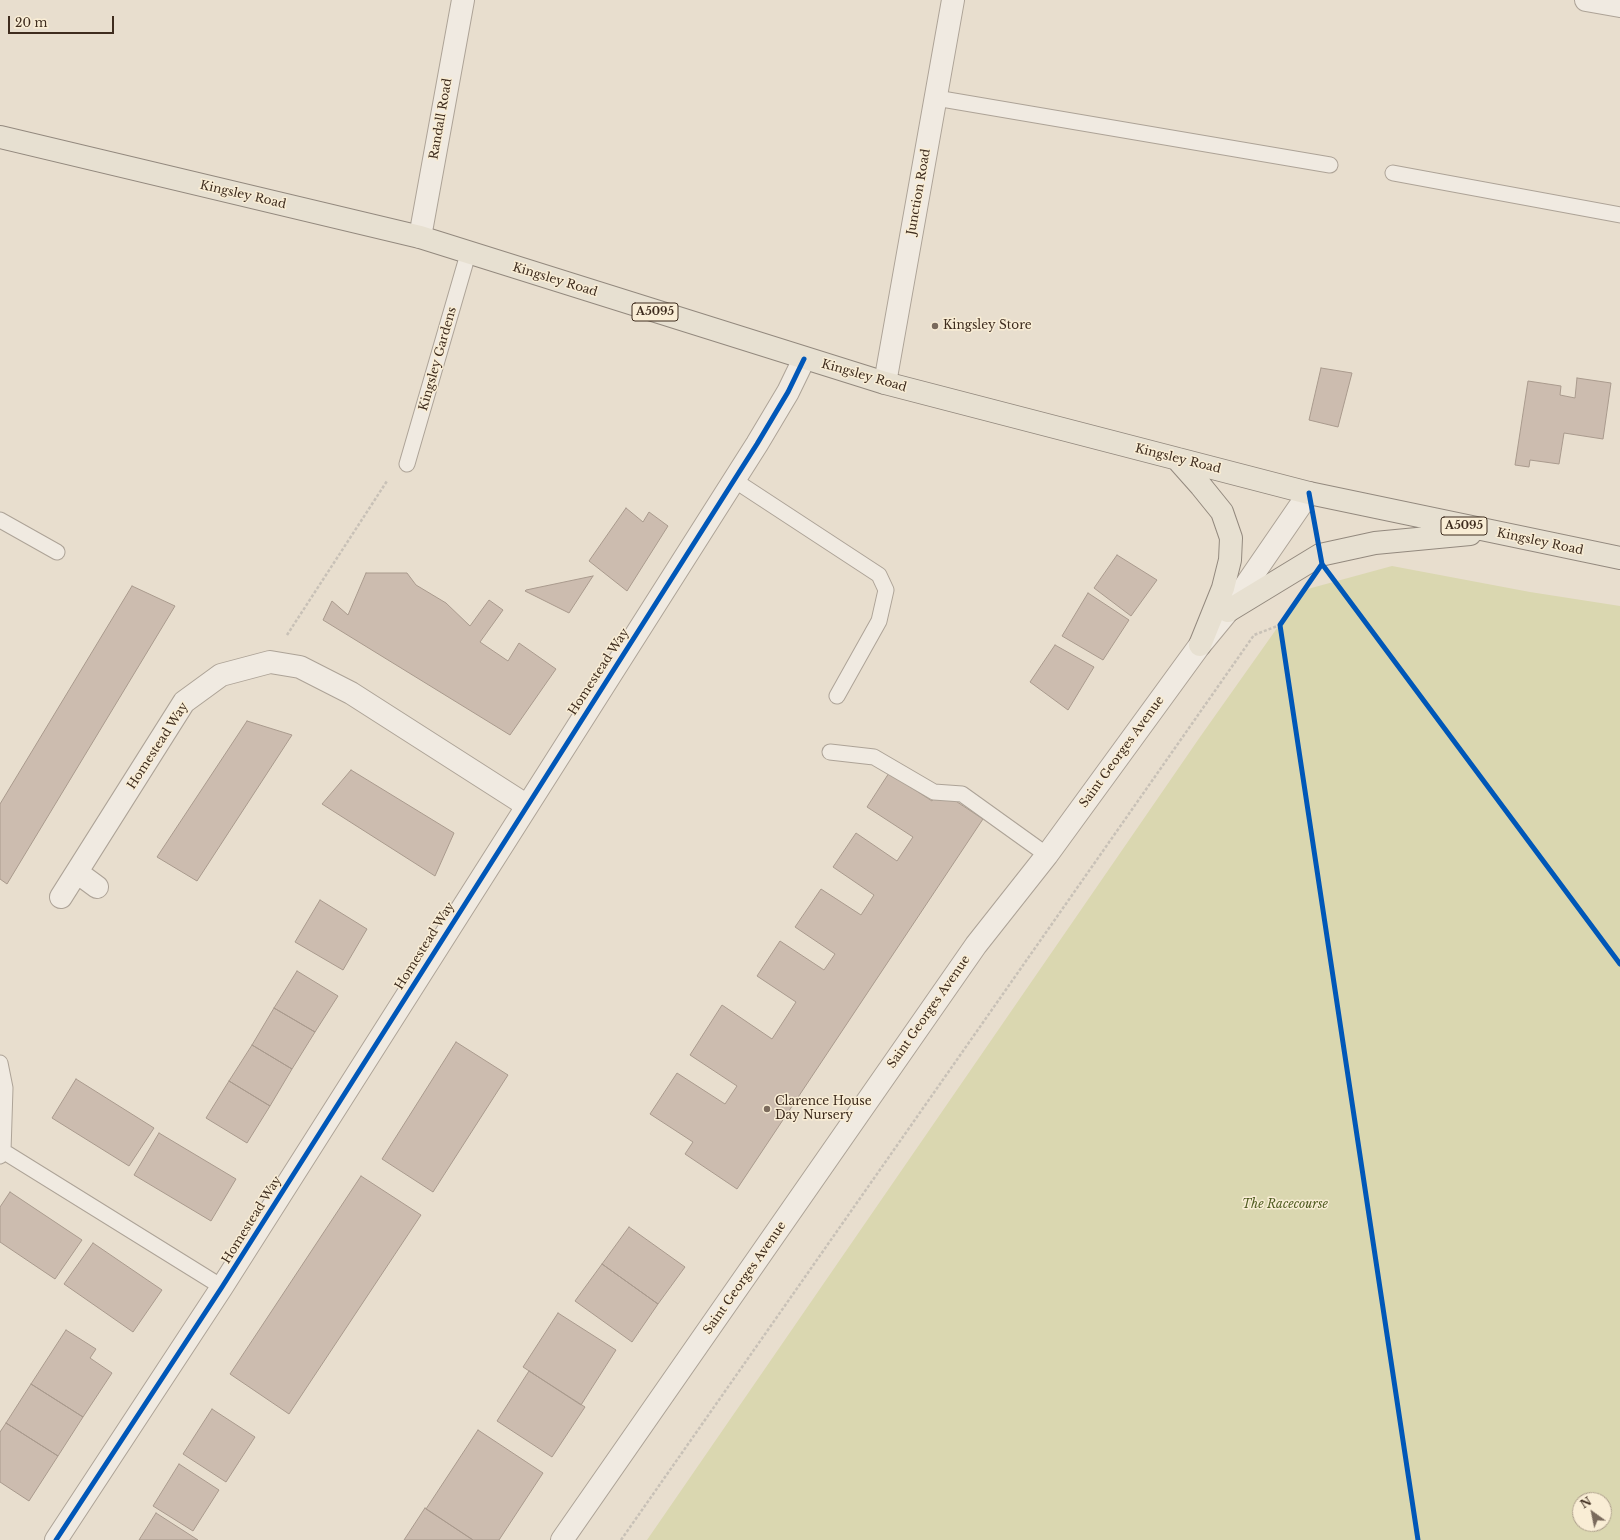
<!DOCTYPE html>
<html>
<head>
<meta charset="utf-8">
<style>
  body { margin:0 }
  #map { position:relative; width:1620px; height:1540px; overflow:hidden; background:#e8dece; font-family:"Libre Baskerville",serif }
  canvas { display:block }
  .north { position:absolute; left:1572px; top:1492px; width:40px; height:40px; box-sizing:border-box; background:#f9edd5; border:1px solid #aea08c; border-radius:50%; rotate:327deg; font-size:11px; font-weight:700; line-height:16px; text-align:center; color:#3e2c1e }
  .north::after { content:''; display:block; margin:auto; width:14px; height:18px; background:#7a6a5c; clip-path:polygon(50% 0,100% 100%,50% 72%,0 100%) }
  .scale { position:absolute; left:8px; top:16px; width:106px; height:18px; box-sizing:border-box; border:2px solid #3e2c1e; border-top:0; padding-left:5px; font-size:12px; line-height:14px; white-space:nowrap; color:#3e2c1e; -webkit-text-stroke:3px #f9edd5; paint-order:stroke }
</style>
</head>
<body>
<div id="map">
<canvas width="1620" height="1540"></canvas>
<div class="north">N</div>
<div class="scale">20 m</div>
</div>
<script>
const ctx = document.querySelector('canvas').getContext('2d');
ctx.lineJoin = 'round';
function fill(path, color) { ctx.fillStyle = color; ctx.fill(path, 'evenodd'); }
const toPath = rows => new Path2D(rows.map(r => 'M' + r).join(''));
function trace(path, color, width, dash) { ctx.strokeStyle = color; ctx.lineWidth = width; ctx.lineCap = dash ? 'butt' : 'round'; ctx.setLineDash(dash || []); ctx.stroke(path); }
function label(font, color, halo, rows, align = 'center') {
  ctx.font = font + ' "Libre Baskerville",serif'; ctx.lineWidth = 3; ctx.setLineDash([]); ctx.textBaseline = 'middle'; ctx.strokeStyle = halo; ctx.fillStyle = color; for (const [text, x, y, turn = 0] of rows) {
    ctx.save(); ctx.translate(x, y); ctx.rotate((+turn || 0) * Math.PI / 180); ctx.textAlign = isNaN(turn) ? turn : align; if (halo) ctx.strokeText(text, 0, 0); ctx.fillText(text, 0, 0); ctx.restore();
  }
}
fill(toPath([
  [1392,566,1530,592,1620,606,1620,1540,647,1540,1200,737,1304,590],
  [1580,1500,1604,1500,1604,1524,1580,1524]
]), '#dad7b0');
const building = toPath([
  [1321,368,1352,373,1338,427,1309,420,1321,368],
  [1577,378,1611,383,1603,439,1564,433,1559,464,1530,460,1529,467,1515,465,1528,381,1561,386,1560,395,1575,398,1577,378],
  [626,508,643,522,649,512,668,526,627,591,589,561,626,508],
  [1117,555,1157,580,1131,616,1094,588,1117,555],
  [366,573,407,573,416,585,446,603,470,626,489,600,503,610,480,642,508,661,519,643,556,669,510,735,323,620,332,601,348,615,366,573],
  [593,576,569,613,525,591,526,590,593,576],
  [132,586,175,606,7,884,0,879,0,804,132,586],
  [1088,593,1129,620,1103,660,1062,636,1088,593],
  [1055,645,1094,667,1068,710,1030,682,1055,645],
  [247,721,292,735,197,881,157,857,247,721],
  [351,770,454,833,435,876,322,804,351,770],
  [889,773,932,801,939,790,983,819,737,1189,685,1154,693,1142,650,1114,677,1073,725,1104,737,1086,690,1055,722,1005,772,1039,796,1002,757,976,780,941,824,970,835,954,795,927,821,889,861,915,874,895,833,867,856,833,897,861,913,837,867,807,889,773],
  [320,900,367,929,343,970,295,942,320,900],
  [297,971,338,996,315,1032,274,1008,297,971],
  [274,1008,315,1032,292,1069,252,1045,274,1008],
  [456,1042,508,1075,433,1192,382,1159,456,1042],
  [252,1045,292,1069,270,1106,229,1081,252,1045],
  [76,1079,154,1128,129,1166,52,1118,76,1079],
  [229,1081,270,1106,247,1143,206,1118,229,1081],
  [159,1133,236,1179,211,1221,134,1175,159,1133],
  [361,1176,421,1215,289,1414,230,1374,361,1176],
  [10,1192,82,1240,55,1279,0,1242,0,1207,10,1192],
  [629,1227,685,1267,658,1304,602,1264,629,1227],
  [93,1243,162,1290,133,1332,64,1284,93,1243],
  [602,1264,658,1304,632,1342,575,1301,602,1264],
  [558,1313,616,1350,581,1405,523,1367,558,1313],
  [66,1330,96,1349,90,1358,112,1373,83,1417,31,1384,66,1330],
  [529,1371,585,1407,552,1457,497,1421,529,1371],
  [31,1384,83,1417,58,1456,6,1423,31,1384],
  [212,1409,255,1437,226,1482,183,1454,212,1409],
  [6,1423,58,1456,29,1501,0,1482,0,1432,6,1423],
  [478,1430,543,1473,499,1540,473,1540,426,1509,478,1430],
  [179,1464,219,1490,193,1531,153,1506,179,1464],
  [425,1508,473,1540,404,1540,425,1508],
  [156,1513,198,1540,139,1540,156,1513]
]);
fill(building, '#ccbcaf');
trace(building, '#a99a8d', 1);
const service = toPath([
  [936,98,1330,165],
  [1393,173,1620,215],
  [407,464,468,254],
  [734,480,879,575,886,590,879,621,837,696],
  [0,520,57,552],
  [830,752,874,757,934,792,962,794,1047,855],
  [0,1063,5,1088,3,1151,0,1156],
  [3,1151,222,1287]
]);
const minor = toPath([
  [1586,0,1620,6],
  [420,237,463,0],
  [885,383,953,0],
  [78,873,97,887],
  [61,897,184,702,221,675,270,662,300,667,351,693,526,805],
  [56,1540,222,1287,757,444,788,392,804,359]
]);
const tertiary = toPath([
  [562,1540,976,945,1047,855,1200,645,1228,611,1309,493]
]);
const primary = toPath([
  [0,137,420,237,885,383,1309,493,1620,558],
  [1177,459,1201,486,1222,512,1231,538,1230,560,1223,588,1200,645],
  [1228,611,1320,555,1375,543,1470,534]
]);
trace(service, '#ada397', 17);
trace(minor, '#ada397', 24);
trace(tertiary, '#ada397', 24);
trace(primary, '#93897e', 24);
trace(toPath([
  [287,635,387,481],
  [621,1540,1254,635,1280,625]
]), '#c8c1b7', 2.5, [3, 2]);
trace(service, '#f0eae1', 15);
trace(minor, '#f0eae1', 22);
trace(tertiary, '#f0eae1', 22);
trace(primary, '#e7e0d1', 22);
trace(toPath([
  [1309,493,1322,564,1620,964],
  [1322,564,1280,625,1418,1540],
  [56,1540,222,1287,757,444,788,392,804,359]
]), '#0057b8', 5);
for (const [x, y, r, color] of [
  [935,326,4,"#7a6a5c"],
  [767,1109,4,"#7a6a5c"]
]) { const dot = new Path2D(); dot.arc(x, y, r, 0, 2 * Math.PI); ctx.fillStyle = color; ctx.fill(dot); trace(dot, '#f9edd5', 1.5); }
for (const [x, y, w] of [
  [655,312,46],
  [1464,526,46]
]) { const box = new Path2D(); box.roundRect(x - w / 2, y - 9, w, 18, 3); ctx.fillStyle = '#f9edd5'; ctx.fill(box); trace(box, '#3e2c1e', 1); }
label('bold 11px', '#3e2c1e', null, [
  ["A5095",655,312],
  ["A5095",1464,526]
]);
label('12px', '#3e2c1e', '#f9edd5', [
  ["Randall Road",441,119,-80],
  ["Junction Road",919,192,-80],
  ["Kingsley Road",243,195,13],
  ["Kingsley Road",555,280,17],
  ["Kingsley Gardens",438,359,-74],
  ["Kingsley Road",864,376,16],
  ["Kingsley Road",1178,459,14],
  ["Kingsley Road",1540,542,12],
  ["Homestead Way",599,672,-57],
  ["Homestead Way",158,746,-57],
  ["Saint Georges Avenue",1122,752,-54],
  ["Homestead Way",425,946,-58],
  ["Saint Georges Avenue",929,1012,-55],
  ["Homestead Way",252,1220,-58],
  ["Saint Georges Avenue",745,1278,-55]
]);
label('12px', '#3e2c1e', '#f9edd5', [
  ["Kingsley Store",943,326],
  ["Clarence House",775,1102],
  ["Day Nursery",775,1116]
], 'left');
label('italic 12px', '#515d22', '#f9edd5', [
  ["The Racecourse",1285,1205]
]);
</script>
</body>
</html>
